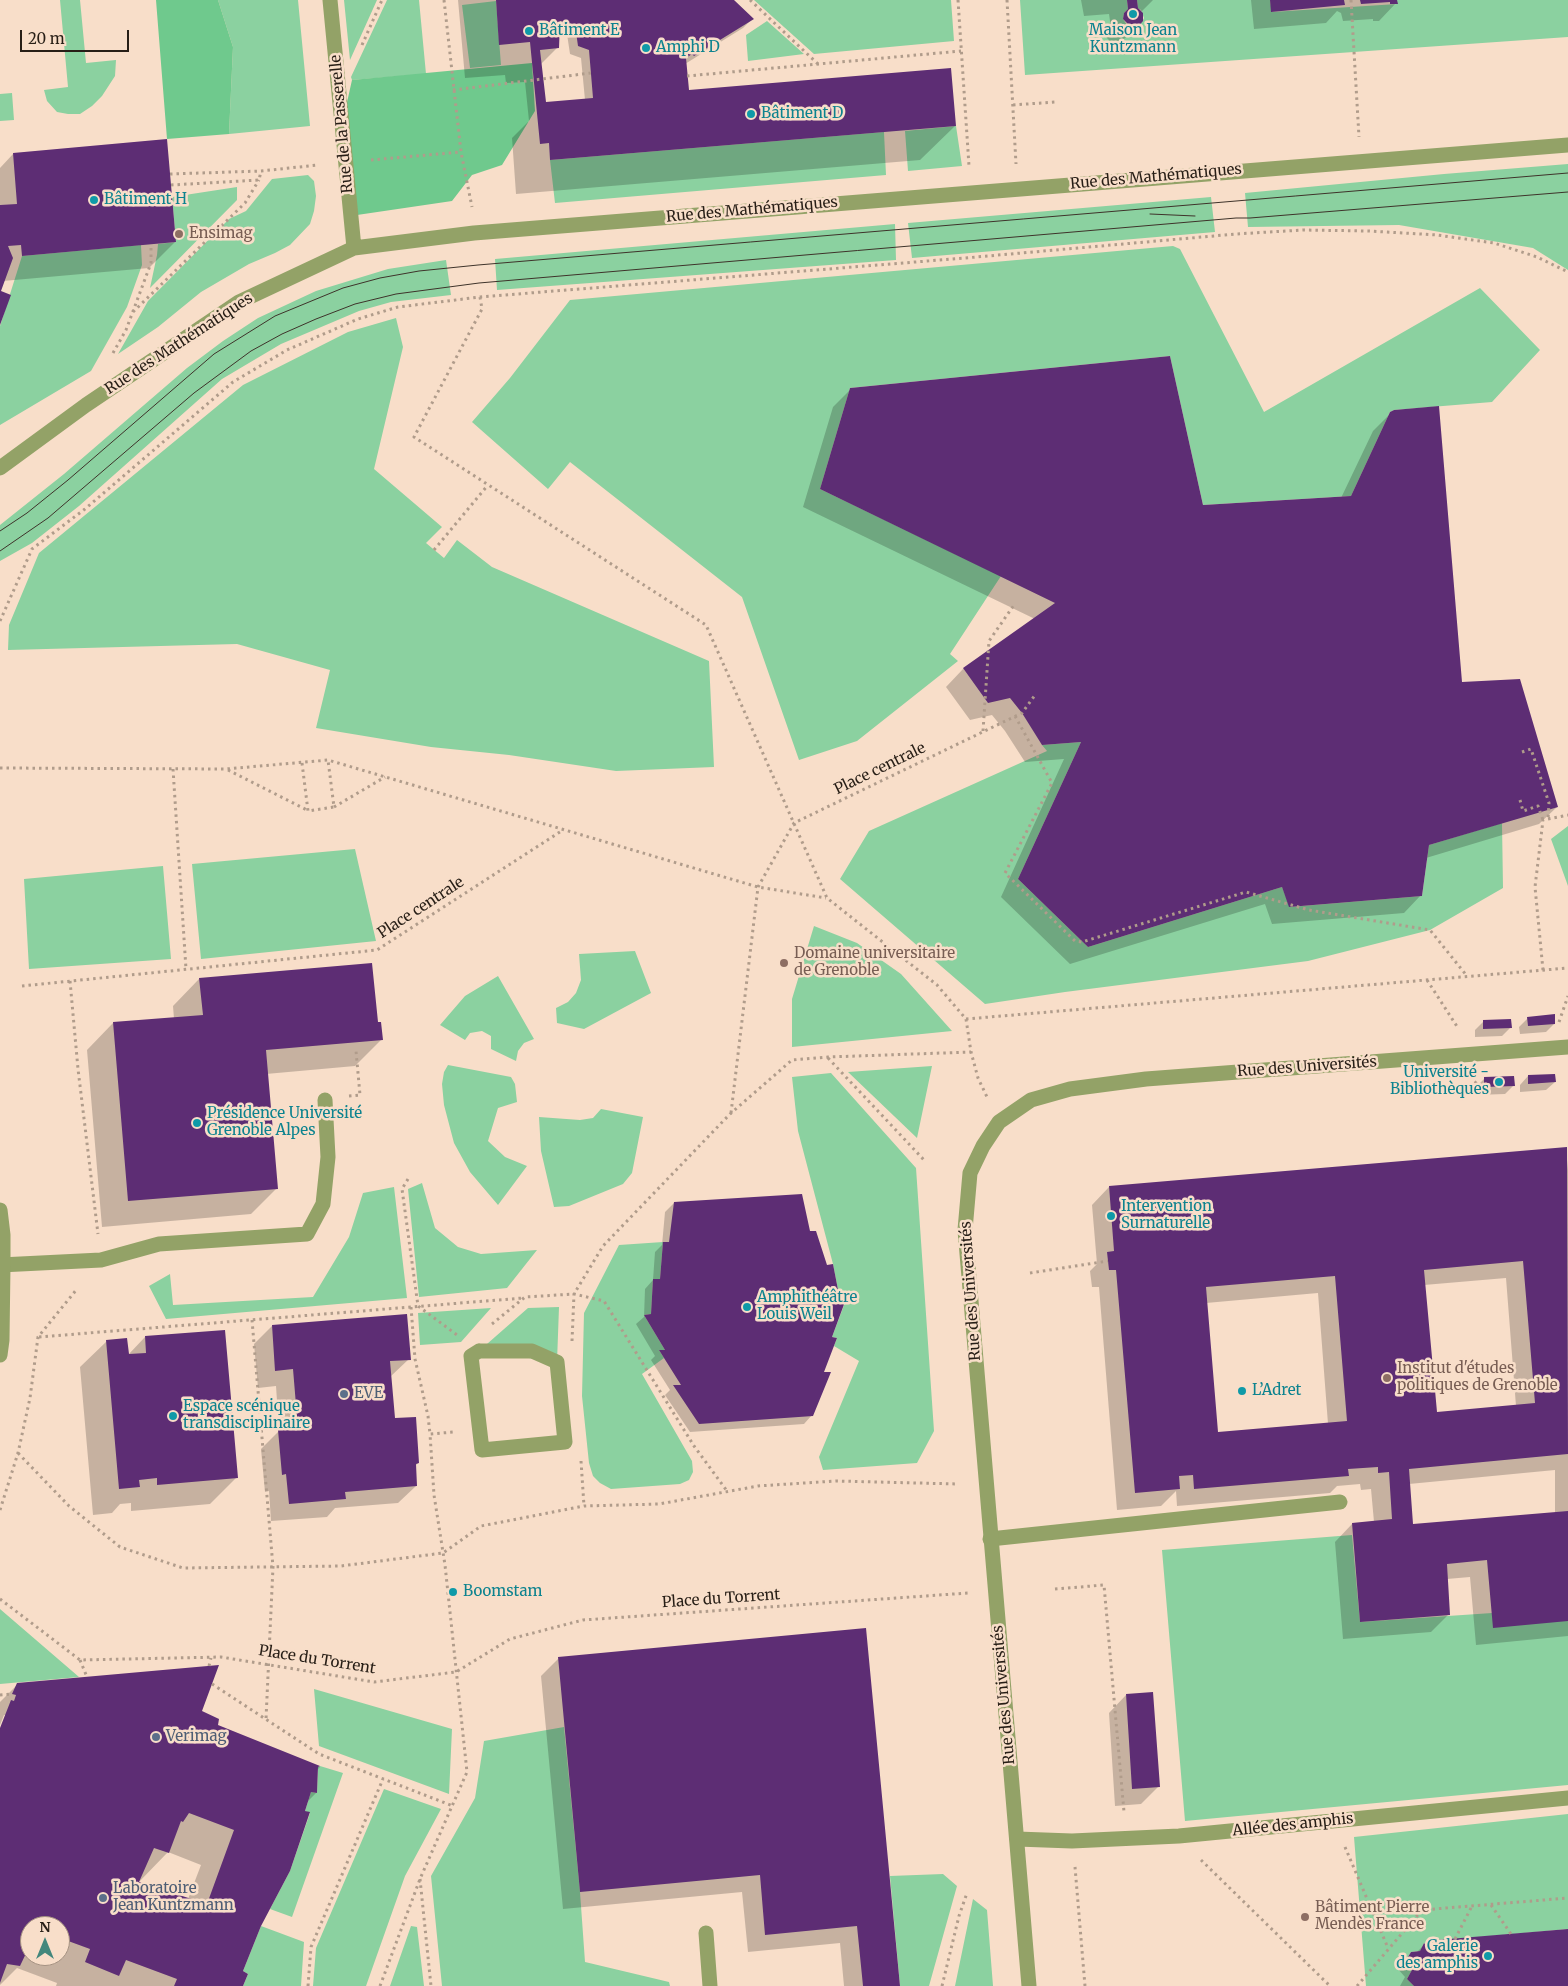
<!DOCTYPE html>
<html>
<head>
<meta charset="utf-8">
<style>
  body { margin:0 }
  #map { position:relative; width:1568px; height:1986px; overflow:hidden; background:#f8dec9; font-family:Merriweather,serif }
  canvas { display:block }
  .north { position:absolute; left:20px; top:1916px; width:50px; height:50px; box-sizing:border-box; background:#f8dec9; border:1px solid #a49181; border-radius:50%; rotate:0deg; font-size:14px; font-weight:700; line-height:20px; text-align:center; color:#271e16 }
  .north::after { content:''; display:block; margin:auto; width:18px; height:22px; background:#43877c; clip-path:polygon(50% 0,100% 100%,50% 72%,0 100%) }
  .scale { position:absolute; left:20px; top:30px; width:109px; height:22px; box-sizing:border-box; border:2px solid #271e16; border-top:0; padding-left:6px; font-size:15px; line-height:18px; white-space:nowrap; color:#271e16; -webkit-text-stroke:4px #f8dec9; paint-order:stroke }
</style>
</head>
<body>
<div id="map">
<canvas width="1568" height="1986"></canvas>
<div class="north">N</div>
<div class="scale">20 m</div>
</div>
<script>
const ctx = document.querySelector('canvas').getContext('2d');
ctx.lineJoin = 'round';
function fill(path, color) { ctx.fillStyle = color; ctx.fill(path, 'evenodd'); }
const toPath = rows => new Path2D(rows.map(r => 'M' + r).join(''));
function trace(path, color, width, dash) { ctx.strokeStyle = color; ctx.lineWidth = width; ctx.lineCap = dash ? 'butt' : 'round'; ctx.setLineDash(dash || []); ctx.stroke(path); }
function label(font, color, halo, rows, align = 'center') {
  ctx.font = font + ' Merriweather,serif'; ctx.lineWidth = 5; ctx.setLineDash([]); ctx.textBaseline = 'middle'; ctx.strokeStyle = halo; ctx.fillStyle = color; for (const [text, x, y, turn = 0] of rows) {
    ctx.save(); ctx.translate(x, y); ctx.rotate((+turn || 0) * Math.PI / 180); ctx.textAlign = isNaN(turn) ? turn : align; if (halo) ctx.strokeText(text, 0, 0); ctx.fillText(text, 0, 0); ctx.restore();
  }
}
fill(toPath([
  [60,0,80,0,86,63,116,60,115,76,102,96,92,106,80,114,68,114,57,112,47,101,44,90,68,87],
  [218,0,298,0,310,126,229,134,233,47],
  [344,0,377,0,350,60],
  [387,0,419,0,426,74,352,80,351,77],
  [754,0,951,0,954,41,814,54],
  [1020,0,1127,0,1128,9,1124,13,1123,19,1127,25,1134,27,1140,25,1144,18,1141,10,1138,8,1137,0,1270,0,1272,12,1397,4,1397,0,1568,0,1568,37,1025,75],
  [496,1,501,65,470,68,462,5],
  [767,21,804,54,748,61,746,35],
  [12,93,14,120,0,121,0,94],
  [956,126,962,166,908,171,905,131],
  [884,132,886,175,555,203,550,160],
  [1568,164,1568,270,1533,248,1399,225,1248,227,1245,193,1444,174],
  [308,175,314,181,316,196,314,211,310,224,290,245,275,253,249,264,201,292,158,327,118,354,148,301,229,219,246,211,272,179],
  [237,187,237,200,150,288,157,255,158,244,176,242,172,197],
  [1211,197,1215,232,912,258,908,223],
  [895,224,896,260,497,290,495,259],
  [141,245,142,265,127,307,91,371,0,425,0,326,22,256],
  [1173,246,1180,249,1264,412,1480,288,1540,350,1492,402,1394,410,1390,412,1351,496,1203,505,1170,356,850,388,820,489,1001,576,950,654,958,661,857,741,799,760,742,597,570,462,548,489,472,422,510,378,570,300],
  [446,260,451,295,391,302,359,311,281,344,222,379,79,506,32,543,0,561,0,525,64,474,187,368,223,341,258,318,316,291,388,269],
  [396,318,403,347,374,469,442,527,426,543,444,558,457,540,492,567,709,661,714,767,616,771,509,755,431,747,316,728,330,670,237,644,8,650,9,625,39,553,243,385,348,332],
  [1081,742,1018,879,1088,947,1282,887,1290,907,1422,896,1429,845,1502,823,1503,888,1430,930,1308,961,1065,992,985,1004,840,879,869,831,1047,751,1042,745],
  [1568,826,1568,886,1551,839],
  [355,849,376,941,201,959,192,864],
  [163,866,171,959,29,969,24,879],
  [814,926,857,943,901,974,952,1031,792,1047,792,999],
  [635,951,651,993,584,1029,557,1023,556,1008,568,1002,576,993,581,980,579,954],
  [498,976,534,1039,524,1043,518,1051,516,1061,491,1049,491,1036,482,1031,470,1033,465,1040,440,1025,465,996],
  [448,1065,511,1077,515,1084,517,1102,498,1108,488,1141,505,1157,527,1166,498,1205,470,1172,454,1143,444,1105,442,1084,444,1072],
  [932,1066,917,1138,848,1072],
  [831,1073,916,1168,934,1431,917,1463,823,1470,819,1457,859,1361,834,1346,837,1338,832,1337,846,1300,840,1300,833,1264,798,1131,792,1077],
  [601,1109,643,1117,632,1173,623,1184,569,1206,554,1207,541,1151,539,1117,580,1120,593,1118],
  [422,1183,435,1228,458,1247,481,1254,537,1250,507,1288,419,1297,408,1189],
  [394,1187,407,1298,166,1319,149,1286,170,1274,173,1305,313,1297,349,1237,363,1193],
  [663,1242,660,1279,653,1279,651,1314,644,1315,665,1350,659,1350,664,1358,642,1374,692,1461,693,1472,689,1480,680,1484,611,1489,600,1483,593,1476,589,1463,582,1396,584,1313,619,1245],
  [559,1307,557,1362,479,1351,528,1308],
  [491,1308,461,1342,420,1345,418,1313],
  [1352,1535,1360,1622,1492,1613,1568,1621,1568,1785,1185,1821,1162,1550],
  [0,1609,79,1677,0,1684],
  [314,1689,452,1729,449,1794,319,1746],
  [564,1727,580,1892,585,1962,669,1982,670,1986,442,1986,431,1876,475,1798,484,1741],
  [320,1766,343,1773,292,1917,270,1909,290,1871,310,1813,305,1811,311,1792,317,1793,318,1767],
  [384,1789,441,1809,405,1876,366,1986,313,1986,316,1948],
  [1568,1814,1568,1929,1437,1941,1437,1949,1430,1950,1424,1943,1420,1951,1411,1952,1406,1960,1413,1968,1407,1979,1414,1986,1366,1986,1354,1837],
  [943,1874,957,1886,929,1986,900,1986,890,1876],
  [973,1899,987,1910,993,1986,955,1986],
  [261,1926,304,1942,301,1986,243,1986,248,1974,243,1971],
  [411,1926,417,1927,424,1986,390,1986]
]), '#8bd1a0');
fill(toPath([
  [156,0,218,0,233,47,229,134,167,139],
  [532,63,535,111,502,165,472,175,452,201,357,215,337,147,352,80]
]), '#6fc98d');
fill(toPath([
  [458,0,732,0,752,19,743,28,685,64,687,91,955,126,920,160,516,194,512,138,529,121,525,82,506,83,505,75,465,78],
  [558,31,567,34,570,54,581,58,585,100,544,106,540,65,558,47],
  [1081,0,1153,0,1140,13,1137,26,1119,44,1113,44,1106,37,1107,32,1111,28,1109,14,1084,16],
  [1251,0,1396,0,1396,3,1379,21,1373,21,1373,19,1343,21,1341,13,1337,11,1326,23,1254,29],
  [13,154,175,242,149,268,3,281,0,290,0,168],
  [851,389,1202,506,1341,498,1373,431,1391,413,1461,684,1557,807,1539,824,1426,858,1421,895,1404,913,1272,924,1265,904,1070,964,1001,897,1064,759,1025,762,1005,731,992,715,970,720,946,687,963,669,1035,619,803,507,833,407],
  [199,979,376,1023,381,1040,355,1066,266,1074,277,1188,251,1214,102,1227,87,1050,113,1023,174,1019,173,1006],
  [1528,1018,1554,1024,1546,1032,1520,1034,1519,1027],
  [1483,1022,1511,1027,1502,1036,1475,1037,1475,1030],
  [1528,1076,1555,1082,1546,1090,1520,1092,1520,1085],
  [1485,1078,1514,1085,1505,1094,1476,1095,1476,1087],
  [1566,1149,1568,1170,1568,1636,1476,1645,1470,1577,1447,1579,1449,1614,1431,1632,1343,1639,1335,1542,1352,1524,1374,1522,1371,1489,1361,1490,1360,1484,1337,1486,1330,1493,1177,1506,1176,1491,1161,1506,1117,1510,1099,1287,1092,1287,1090,1271,1097,1264,1092,1205,1109,1187],
  [1506,1278,1516,1406,1435,1413,1424,1285],
  [1318,1293,1328,1424,1216,1433,1206,1303],
  [1555,1470,1555,1514,1412,1525,1409,1484],
  [674,1203,830,1338,812,1415,804,1424,690,1432,665,1395,670,1390,651,1360,655,1356,636,1324,644,1317,645,1289,653,1280,655,1252,662,1245,665,1212],
  [406,1316,409,1359,390,1377,394,1420,418,1463,415,1466,416,1486,398,1503,335,1508,327,1517,271,1521,269,1491,265,1492,261,1449,279,1431,276,1386,258,1388,254,1344,272,1326],
  [145,1337,236,1478,210,1504,131,1511,131,1503,120,1504,112,1513,93,1515,80,1367,107,1341,128,1355],
  [865,1630,899,1986,844,1986,840,1943,748,1952,742,1892,563,1909,541,1676,558,1659],
  [17,1685,200,1711,216,1726,320,1767,317,1770,316,1793,307,1802,242,1972,242,1986,56,1986,57,1983,17,1968,0,1985,0,1732,6,1715,4,1715,0,1725,0,1702],
  [168,1852,201,1865,188,1899,138,1883],
  [30,1926,60,1926,60,1956,30,1956],
  [1126,1695,1159,1786,1141,1804,1115,1806,1109,1713],
  [1568,1930,1568,1986,1400,1986,1405,1977,1398,1969,1412,1953,1416,1953,1424,1945,1429,1951,1438,1942]
]), '#0003');
fill(toPath([
  [496,0,734,0,754,19,694,56,692,54,686,58,689,90,951,68,956,126,550,160,549,143,540,144,530,42,499,45],
  [560,21,575,25,578,46,589,50,593,98,546,102,540,50,559,48],
  [1127,0,1137,0,1138,8,1143,13,1143,21,1138,27,1131,27,1123,19,1124,13,1128,9],
  [1270,0,1344,0,1345,5,1271,12],
  [1360,0,1397,0,1398,4,1390,4,1390,2,1361,4],
  [167,139,176,242,22,256,21,245,8,246,13,258,1,291,11,295,0,325,0,205,17,204,13,153],
  [1170,356,1203,505,1351,496,1390,412,1394,410,1439,406,1462,682,1520,679,1558,807,1429,845,1422,896,1289,907,1282,887,1088,947,1018,879,1081,742,1042,745,1022,713,1010,698,988,703,963,668,1055,603,820,489,850,388],
  [372,963,378,1022,381,1022,383,1040,266,1050,278,1189,128,1201,113,1022,203,1015,199,978],
  [1555,1014,1555,1024,1528,1026,1527,1017],
  [1511,1019,1512,1028,1483,1029,1483,1020],
  [1555,1074,1556,1082,1528,1084,1528,1075],
  [1514,1076,1515,1086,1484,1087,1484,1077],
  [1567,1147,1568,1454,1409,1469,1413,1524,1568,1511,1568,1621,1493,1628,1487,1560,1447,1564,1450,1615,1360,1622,1352,1523,1392,1519,1389,1472,1378,1473,1378,1467,1348,1469,1349,1476,1194,1489,1193,1475,1179,1476,1180,1489,1135,1493,1116,1270,1109,1270,1107,1252,1114,1251,1109,1186],
  [1523,1261,1535,1403,1437,1412,1424,1270],
  [1335,1276,1347,1421,1218,1432,1206,1287],
  [802,1194,810,1231,816,1231,827,1265,833,1264,840,1300,846,1299,832,1337,837,1338,824,1372,831,1372,813,1416,699,1424,673,1385,681,1385,659,1350,665,1350,644,1315,651,1314,653,1279,660,1279,663,1242,669,1242,674,1202],
  [407,1314,411,1360,390,1361,395,1418,416,1417,419,1463,416,1464,417,1486,345,1492,346,1499,289,1504,286,1474,282,1475,278,1430,298,1429,293,1369,275,1371,272,1325],
  [225,1330,238,1478,157,1485,157,1478,139,1480,140,1487,119,1489,106,1340,127,1338,129,1354,146,1353,145,1336],
  [866,1628,900,1986,863,1986,857,1926,765,1935,760,1875,580,1892,558,1657],
  [219,1665,202,1711,219,1719,218,1725,320,1766,318,1767,317,1793,311,1792,305,1811,310,1812,290,1871,261,1926,243,1971,248,1974,243,1986,174,1986,177,1979,126,1960,119,1976,85,1962,90,1949,60,1938,60,1926,30,1926,30,1945,20,1966,7,1964,0,1983,0,1728,11,1700,14,1701,16,1695,12,1694,17,1683],
  [189,1813,234,1830,207,1904,139,1882,154,1848,169,1853,181,1821,183,1822],
  [1153,1692,1160,1787,1132,1789,1126,1694],
  [1568,1929,1568,1986,1414,1986,1407,1979,1413,1968,1406,1960,1411,1952,1420,1951,1424,1943,1430,1950,1437,1949,1437,1940]
]), '#5d2d74');
trace(toPath([
  [444,0,461,152,472,207],
  [750,0,819,65],
  [958,0,969,166],
  [1007,0,1016,164],
  [1351,0,1359,137],
  [362,45,382,0],
  [687,76,961,51],
  [453,90,591,73],
  [1013,105,1055,102],
  [371,160,461,152],
  [170,174,261,171,318,165],
  [171,185,259,180,261,171],
  [480,297,482,309,414,437,706,625,827,898,937,985,966,1019,971,1052,978,1078,988,1099],
  [133,312,245,203,259,180],
  [113,353,126,330,151,263,151,244],
  [434,550,488,485],
  [0,621,32,549,85,509,233,382,287,350,358,319,398,307,480,297,965,258,1236,234,1303,230,1369,231,1437,235,1494,243,1537,257,1568,272],
  [1015,716,1052,783,1005,873,1075,941,1082,942,1246,892,1309,910,1430,930,1467,976],
  [983,731,989,641,1014,605],
  [1522,752,1531,749,1549,803,1548,819],
  [302,763,308,811,334,807,328,760],
  [0,768,226,769,328,760,758,887,826,898],
  [173,769,186,969],
  [228,770,307,810],
  [1520,800,1523,811,1538,806,1543,820],
  [334,807,385,777],
  [1543,970,1535,887,1543,820,1568,815],
  [1427,980,1458,1028],
  [70,981,78,1069,98,1234],
  [22,986,377,950,563,830],
  [966,1019,1568,968],
  [1559,1022,1568,996],
  [828,1058,925,1161],
  [349,1096,360,1095,356,1051],
  [1461,1097,1477,1081],
  [731,1113,758,887,794,823,1022,713,1035,695],
  [408,1179,402,1189,418,1306,457,1335],
  [1030,1273,1108,1261],
  [411,1307,415,1359,428,1416,430,1434],
  [252,1320,273,1567,266,1719],
  [492,1324,525,1297,574,1294,604,1301,694,1446,727,1491],
  [39,1337,523,1298],
  [572,1341,574,1294,603,1246,730,1114,792,1060,828,1057,971,1052],
  [18,1453,69,1506,120,1547,183,1568,341,1566,443,1553,481,1526,584,1506,659,1504,758,1486,836,1481,958,1484],
  [581,1461,584,1506],
  [0,1510,18,1453,30,1398,38,1337,77,1289],
  [1055,1589,1104,1585,1124,1812],
  [0,1599,80,1660,221,1657,374,1682,456,1672,510,1639,583,1620,968,1593],
  [80,1660,87,1677],
  [209,1666,211,1658],
  [212,1684,319,1754,453,1806],
  [0,1695,12,1694],
  [1345,1847,1388,1948],
  [1201,1860,1330,1986],
  [1075,1867,1085,1986],
  [420,1879,431,1986],
  [1491,1905,1511,1934],
  [1455,1939,1472,1906],
  [308,1986,311,1947,383,1779],
  [380,1986,420,1879,467,1772,445,1565,434,1495,430,1434,454,1432],
  [942,1986,959,1916,967,1893],
  [1357,1986,1422,1910,1568,1898]
]), '#b09c8b', 3, [2.5, 4]);
trace(toPath([
  [0,1265,101,1260,159,1244,307,1234,323,1204,328,1157,325,1100],
  [990,1539,1340,1502],
  [1017,1839,1072,1841,1179,1836,1568,1798],
  [706,1933,710,1986]
]), '#93a267', 15);
trace(toPath([
  [330,0,354,248],
  [0,468,86,405,239,302,354,248,474,233,1568,145],
  [0,1210,3,1235,3,1265,2,1340,0,1355],
  [479,1351,532,1351,557,1362,565,1442,482,1450,471,1356,479,1351],
  [1029,1986,965,1230,970,1173,983,1146,999,1122,1031,1100,1070,1089,1146,1079,1568,1047]
]), '#93a267', 15);
trace(toPath([
  [1150,214,1195,216],
  [0,531,27,513,68,480,214,354,275,316,343,288,380,278,419,271,478,265,1568,173],
  [0,551,48,518,194,393,251,351,282,334,316,319,355,304,396,294,479,283,1236,218,1250,218,1568,192]
]), '#3e332a', 1);
for (const [x, y, r, color] of [
  [1133,14,5,"#0f9aa8"],
  [529,31,5,"#0f9aa8"],
  [646,48,5,"#0f9aa8"],
  [751,114,5,"#0f9aa8"],
  [94,200,5,"#0f9aa8"],
  [179,234,5,"#8d6e63"],
  [784,963,5,"#8d6e63"],
  [1499,1082,5,"#0f9aa8"],
  [197,1123,5,"#0f9aa8"],
  [1111,1216,5,"#0f9aa8"],
  [747,1307,5,"#0f9aa8"],
  [1387,1378,5,"#8d6e63"],
  [1242,1391,5,"#0f9aa8"],
  [344,1394,5,"#5c6f8a"],
  [173,1416,5,"#0f9aa8"],
  [453,1592,5,"#0f9aa8"],
  [156,1737,5,"#5c6f8a"],
  [103,1898,5,"#5c6f8a"],
  [1305,1917,5,"#8d6e63"],
  [1488,1956,5,"#0f9aa8"]
]) { const dot = new Path2D(); dot.arc(x, y, r, 0, 2 * Math.PI); ctx.fillStyle = color; ctx.fill(dot); trace(dot, '#f8dec9', 2); }
label('15px', '#0d838f', '#f8dec9', [
  ["Bâtiment E",539,31],
  ["Maison Jean",1133,31,"center"],
  ["Kuntzmann",1133,48,"center"],
  ["Amphi D",656,48],
  ["Bâtiment D",761,114],
  ["Bâtiment H",104,200],
  ["Université -",1489,1073,"right"],
  ["Bibliothèques",1489,1090,"right"],
  ["Présidence Université",207,1114],
  ["Grenoble Alpes",207,1131],
  ["Intervention",1121,1207],
  ["Surnaturelle",1121,1224],
  ["Amphithéâtre",757,1298],
  ["Louis Weil",757,1315],
  ["L’Adret",1252,1391],
  ["Espace scénique",183,1407],
  ["transdisciplinaire",183,1424],
  ["Boomstam",463,1592],
  ["Galerie",1478,1947,"right"],
  ["des amphis",1478,1964,"right"]
], 'left');
label('15px', '#271e16', '#f8dec9', [
  ["Rue de la Passerelle",342,124,-95],
  ["Rue des Mathématiques",1156,177,-5],
  ["Rue des Mathématiques",752,210,-5],
  ["Rue des Mathématiques",179,344,-33],
  ["Place centrale",880,769,-26],
  ["Place centrale",421,908,-33],
  ["Rue des Universités",1307,1067,-4],
  ["Rue des Universités",971,1291,-94],
  ["Place du Torrent",721,1599,-4],
  ["Place du Torrent",317,1660,9],
  ["Rue des Universités",1004,1695,-95],
  ["Allée des amphis",1293,1825,-6]
]);
label('15px', '#785e54', '#f8dec9', [
  ["Ensimag",189,234],
  ["Domaine universitaire",794,954],
  ["de Grenoble",794,971],
  ["Institut d'études",1397,1369],
  ["politiques de Grenoble",1397,1386],
  ["Bâtiment Pierre",1315,1908],
  ["Mendès France",1315,1925]
], 'left');
label('15px', '#4e5e75', '#f8dec9', [
  ["EVE",354,1394],
  ["Verimag",166,1737],
  ["Laboratoire",113,1889],
  ["Jean Kuntzmann",113,1906]
], 'left');
</script>
</body>
</html>
